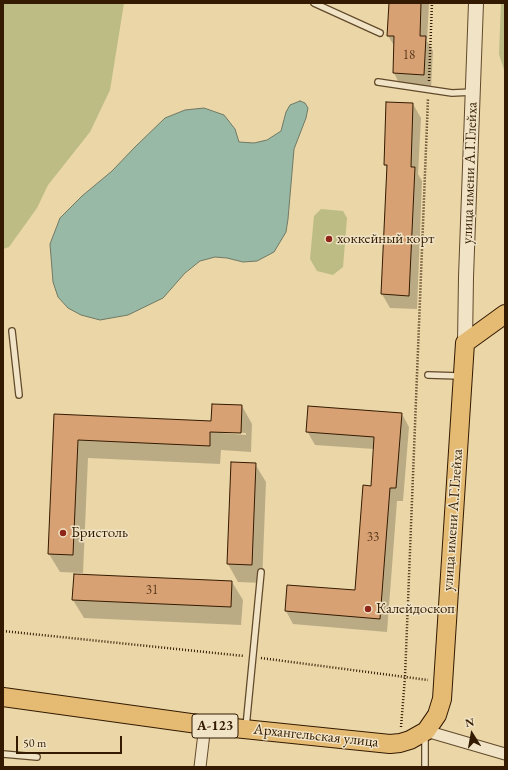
<!DOCTYPE html>
<html>
<head>
<meta charset="utf-8">
<style>
  body { margin:0 }
  #map { position:relative; width:508px; height:770px; overflow:hidden; background:#ead6a7; font-family:"EB Garamond",serif }
  canvas { display:block }
  .frame { position:absolute; inset:0; border:4px solid #331a00; pointer-events:none }
  .north { position:absolute; left:452px; top:714px; width:40px; height:40px; -webkit-text-stroke:3px #f1e4c6; paint-order:stroke; rotate:349deg; font-size:11px; font-weight:700; line-height:16px; text-align:center; color:#331a00 }
  .north::after { content:''; display:block; margin:auto; width:14px; height:18px; background:#331a00; clip-path:polygon(50% 0,100% 100%,50% 72%,0 100%) }
  .scale { position:absolute; left:16px; top:736px; width:106px; height:18px; box-sizing:border-box; border:2px solid #331a00; border-top:0; padding-left:5px; font-size:12px; line-height:14px; white-space:nowrap; color:#331a00; -webkit-text-stroke:3px #f1e4c6; paint-order:stroke }
</style>
</head>
<body>
<div id="map">
<canvas width="508" height="770"></canvas>
<div class="frame"></div>
<div class="north">N</div>
<div class="scale">50 m</div>
</div>
<script>
const ctx = document.querySelector('canvas').getContext('2d');
ctx.lineJoin = 'round';
function fill(path, color) { ctx.fillStyle = color; ctx.fill(path, 'evenodd'); }
const toPath = rows => new Path2D(rows.map(r => 'M' + r).join(''));
function trace(path, color, width, dash) { ctx.strokeStyle = color; ctx.lineWidth = width; ctx.lineCap = dash ? 'butt' : 'round'; ctx.setLineDash(dash || []); ctx.stroke(path); }
function label(font, color, halo, rows, align = 'center') {
  ctx.font = font + ' "EB Garamond",serif'; ctx.lineWidth = 3; ctx.setLineDash([]); ctx.textBaseline = 'middle'; ctx.strokeStyle = halo; ctx.fillStyle = color; for (const [text, x, y, turn = 0] of rows) {
    ctx.save(); ctx.translate(x, y); ctx.rotate((+turn || 0) * Math.PI / 180); ctx.textAlign = isNaN(turn) ? turn : align; if (halo) ctx.strokeText(text, 0, 0); ctx.fillText(text, 0, 0); ctx.restore();
  }
}
fill(toPath([
  [3,3,124,3,110,90,90,132,48,185,37,208,9,247,3,249],
  [501,3,505,3,505,73,499,54],
  [321,209,343,211,347,218,343,267,333,275,317,271,310,259,314,216]
]), '#bcbc84');
const water = toPath([
  [300,101,305,103,308,108,306,118,294,149,288,219,286,232,274,252,257,261,243,262,227,258,215,257,200,261,185,273,163,298,128,315,100,320,81,315,68,308,58,297,53,282,50,244,60,218,82,196,112,171,135,147,165,118,185,110,204,108,224,115,235,129,239,142,254,143,267,140,281,131,286,112,290,105,300,101]
]);
fill(water, '#98b9a6');
trace(water, '#707964', 1);
fill(toPath([
  [390,3,429,3,427,41,433,51,431,88,401,87,394,73,395,47,388,36],
  [413,104,421,118,418,174,422,181,417,309,390,308,382,294,388,170,385,165],
  [3,353,4,356,3,380],
  [242,406,252,424,251,452,221,450,220,464,88,458,83,573,60,572,49,554,55,415,212,422],
  [221,431,246,433,246,435,221,433],
  [402,414,409,427,403,501,397,501,387,632,293,624,286,611,356,591,372,487,374,449,315,445,307,431],
  [255,464,266,482,262,583,238,582,228,564],
  [232,582,243,600,241,625,84,618,73,600]
]), '#0003');
const building = toPath([
  [389,3,421,3,420,36,426,36,424,75,393,73,394,36,387,36,389,3],
  [386,102,413,103,411,167,415,167,409,296,381,294,387,165,384,165,386,102],
  [212,404,242,405,241,433,210,432,210,446,78,440,73,555,48,554,54,414,211,421,212,404],
  [308,406,402,413,396,488,390,488,380,619,285,611,287,585,355,590,363,485,371,486,374,437,306,432,308,406],
  [231,462,256,463,252,565,227,564,231,462],
  [74,574,232,581,231,607,72,600,74,574]
]);
fill(building, '#d8a174');
trace(building, '#331a00', 1);
const service = toPath([
  [314,3,380,33],
  [378,82,452,93,473,92],
  [12,331,19,395],
  [428,375,460,376],
  [246,727,261,572],
  [3,754,37,757],
  [425,767,425,735]
]);
const minor = toPath([
  [426,731,505,754],
  [200,767,205,725]
]);
const tertiary = toPath([
  [465,343,466,277,476,3]
]);
const primary = toPath([
  [3,697,205,725,390,744,400,743,410,740,426,731,437,715,442,699,465,343,505,314]
]);
trace(service, '#61492a', 8);
trace(minor, '#61492a', 13);
trace(tertiary, '#61492a', 16);
trace(primary, '#331a00', 20);
trace(toPath([
  [429,81,432,3],
  [3,631,244,656],
  [261,658,428,680],
  [401,727,405,677,428,98]
]), '#331a00', 2.5, [1, 2]);
trace(service, '#f1e4c6', 5.5);
trace(minor, '#f1e4c6', 11);
trace(tertiary, '#f1e4c6', 14);
trace(primary, '#e5bb74', 18);
for (const [x, y, r, color] of [
  [329,239,4,"#8f2418"],
  [63,533,4,"#8f2418"],
  [368,609,4,"#8f2418"]
]) { const dot = new Path2D(); dot.arc(x, y, r, 0, 2 * Math.PI); ctx.fillStyle = color; ctx.fill(dot); trace(dot, '#f1e4c6', 1.5); }
label('13px', '#5c3c1d', null, [
  ["18",409,55],
  ["33",373,537],
  ["31",152,590]
]);
for (const [x, y, w] of [
  [215,726,46]
]) { const box = new Path2D(); box.roundRect(x - w / 2, y - 12, w, 24, 3); ctx.fillStyle = '#f1e4c6'; ctx.fill(box); trace(box, '#331a00', 1); }
label('bold 14px', '#331a00', null, [
  ["А-123",215,726]
]);
label('15px', '#331a00', '#f1e4c6', [
  ["улица имени А.Г.Глейха",470,173,-88],
  ["улица имени А.Г.Глейха",453,520,-86],
  ["Архангельская улица",316,736,6]
]);
label('15px', '#331a00', '#f1e4c6', [
  ["хоккейный корт",337,239],
  ["Бристоль",71,533],
  ["Калейдоскоп",376,609]
], 'left');
</script>
</body>
</html>
